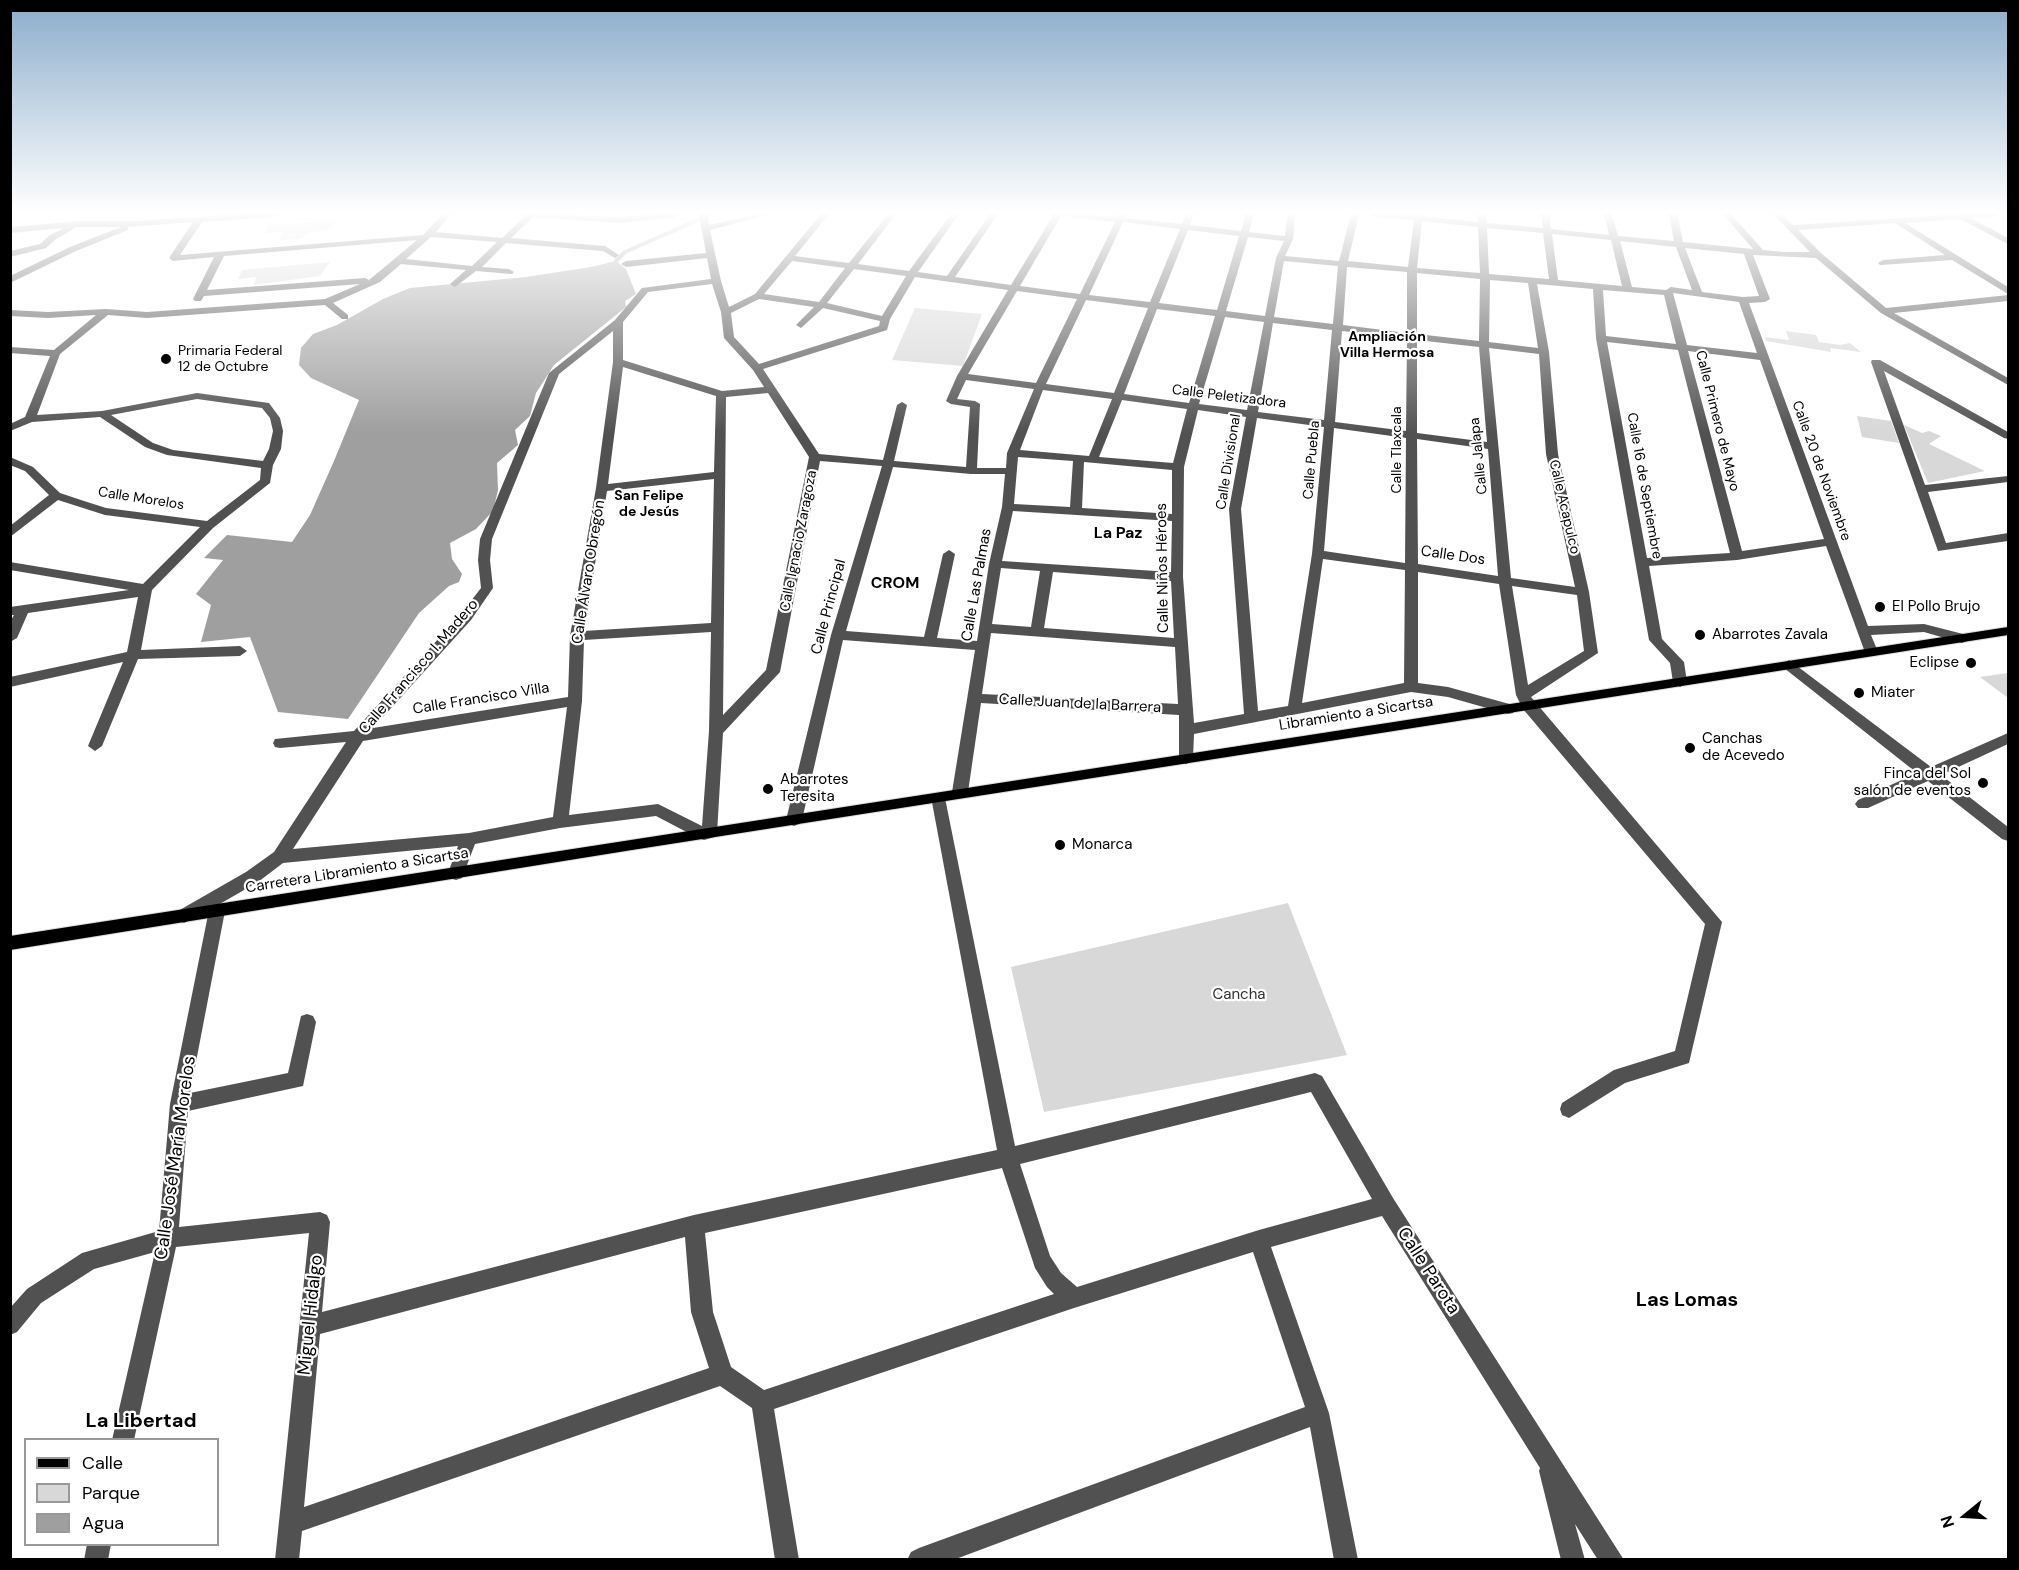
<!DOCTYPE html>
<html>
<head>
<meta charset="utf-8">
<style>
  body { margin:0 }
  #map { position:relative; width:2019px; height:1570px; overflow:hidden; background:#fff; font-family:"DM Sans",sans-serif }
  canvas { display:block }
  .frame { position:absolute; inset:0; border:12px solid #000; pointer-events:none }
  .legend { position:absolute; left:24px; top:1438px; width:195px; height:108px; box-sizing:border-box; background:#fff; border:2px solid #999; margin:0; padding:8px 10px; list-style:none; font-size:18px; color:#000 }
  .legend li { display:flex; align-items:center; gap:12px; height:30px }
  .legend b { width:30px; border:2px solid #999 }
  .north { position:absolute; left:1935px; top:1486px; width:60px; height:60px; -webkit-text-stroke:4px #fff; paint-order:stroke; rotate:252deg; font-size:16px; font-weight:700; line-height:24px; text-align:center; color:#000 }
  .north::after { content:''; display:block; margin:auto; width:21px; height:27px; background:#000; clip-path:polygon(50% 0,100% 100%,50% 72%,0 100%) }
</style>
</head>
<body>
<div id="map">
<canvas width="2019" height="1570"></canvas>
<div class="frame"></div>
<ul class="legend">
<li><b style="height:8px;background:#000"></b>Calle</li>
<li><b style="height:16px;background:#d8d8d8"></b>Parque</li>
<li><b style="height:16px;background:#9f9f9f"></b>Agua</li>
</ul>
<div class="north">N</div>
</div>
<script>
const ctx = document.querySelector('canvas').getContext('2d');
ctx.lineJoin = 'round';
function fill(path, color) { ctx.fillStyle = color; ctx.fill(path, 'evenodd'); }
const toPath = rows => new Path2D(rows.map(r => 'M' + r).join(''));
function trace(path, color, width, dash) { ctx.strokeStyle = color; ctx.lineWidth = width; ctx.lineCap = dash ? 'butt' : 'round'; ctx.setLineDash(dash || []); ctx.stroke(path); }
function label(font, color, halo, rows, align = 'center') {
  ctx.font = font + ' "DM Sans",sans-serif'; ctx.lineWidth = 4.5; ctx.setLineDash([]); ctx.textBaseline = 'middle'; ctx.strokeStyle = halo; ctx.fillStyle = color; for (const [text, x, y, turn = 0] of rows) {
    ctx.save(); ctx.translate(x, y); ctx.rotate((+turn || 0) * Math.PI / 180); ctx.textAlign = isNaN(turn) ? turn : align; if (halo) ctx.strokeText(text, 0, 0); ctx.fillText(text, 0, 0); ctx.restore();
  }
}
fill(toPath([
  [334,221,330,230,307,233,301,239,279,240,282,232,265,233,268,225],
  [330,262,320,276,254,285,256,277,238,279,242,270],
  [915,308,982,314,963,366,892,360],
  [1786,331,1816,335,1819,342,1840,345,1850,343,1861,352,1830,348,1831,352,1766,341,1765,337,1789,340],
  [1857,416,1891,421,1899,443,1862,437],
  [1904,425,1922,433,1929,431,1941,436,1929,444,1985,471,1928,483],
  [2008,673,2008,698,1980,677],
  [1288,903,1347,1055,1044,1112,1011,967]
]), '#d8d8d8');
fill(toPath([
  [616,261,626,269,636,294,625,301,626,307,554,365,536,393,530,416,515,430,518,445,497,463,498,490,493,511,476,529,450,543,452,559,462,574,459,582,449,586,419,613,348,719,278,712,250,637,201,642,211,605,196,594,223,560,204,558,227,535,292,542,310,515,334,461,359,400,311,378,299,365,301,348,313,334,337,325,383,299,410,288,526,277,591,267]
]), '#9f9f9f');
trace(toPath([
  [616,261,625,252,711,214]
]), '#9f9f9f', 4);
const major = toPath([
  [2008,627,2008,635,632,850,10,950,10,936,2008,627]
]);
trace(major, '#dbdbdb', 2);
fill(toPath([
  [244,214,276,214,272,217,202,222,180,255,423,235,443,214,451,214,436,232,502,238,527,214,621,217,656,214,679,214,675,217,621,223,533,217,511,238,605,246,619,255,615,258,603,251,506,243,482,267,509,269,514,272,512,274,476,271,455,287,450,284,466,270,401,264,380,282,333,303,348,315,348,319,342,319,325,305,147,318,108,315,60,354,37,415,102,411,197,393,269,403,280,418,283,431,281,449,273,465,270,483,213,528,152,590,141,650,240,646,247,651,240,656,138,659,102,746,95,751,88,746,123,662,10,687,10,677,127,652,138,597,28,613,17,638,10,642,10,622,14,615,10,615,10,607,129,590,10,570,10,562,143,584,200,527,105,515,58,500,10,537,10,526,49,495,25,471,10,465,10,457,33,467,60,493,84,501,106,508,207,521,260,480,261,468,167,455,145,447,100,417,32,422,10,431,10,424,25,417,50,356,10,353,10,347,54,350,96,315,48,318,10,316,10,310,48,312,106,309,147,312,325,299,360,284,204,296,201,301,195,301,193,299,214,257,173,261,169,258,193,222,128,227,128,230,76,251,10,283,10,276,70,247,121,227,77,227,56,239,46,248,10,257,10,251,40,244,50,235,64,228,10,233,10,227,80,221,135,221,244,214],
  [431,237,497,242,472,266,406,259,431,237],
  [417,240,369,280,365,278,207,290,224,256,417,240],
  [197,399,262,408,270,418,273,431,269,449,263,461,173,450,153,443,111,415,197,399],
  [699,214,707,214,709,225,758,214,771,214,710,230,721,281,729,307,755,294,821,214,829,214,795,256,849,263,888,214,896,214,858,264,909,271,951,214,959,214,918,272,947,276,990,214,998,214,955,277,1011,285,1054,214,1062,214,1020,286,1080,294,1115,222,1072,217,1068,214,1117,217,1119,214,1127,214,1125,218,1182,224,1186,214,1194,214,1190,225,1241,231,1246,214,1254,214,1249,232,1285,236,1287,214,1295,214,1293,239,1285,256,1339,261,1351,214,1359,214,1348,261,1408,267,1414,220,1375,217,1371,214,1415,215,1423,214,1423,216,1478,222,1478,214,1486,214,1487,223,1543,228,1541,214,1549,214,1551,229,1609,235,1604,214,1612,214,1618,236,1674,241,1669,214,1677,214,1683,242,1753,249,1723,214,1731,214,1763,250,1783,252,1810,252,1773,214,1781,214,1793,225,1961,214,1997,214,1993,217,1971,218,2008,238,2008,244,1960,219,1905,223,2008,287,2008,294,1952,260,1880,265,1878,263,1883,260,1945,255,1895,223,1798,230,1821,253,1886,308,2008,295,2008,301,1894,313,2008,378,2008,385,1881,313,1816,258,1753,255,1770,299,1765,302,1749,303,1868,626,1924,624,1967,635,1969,638,1967,641,1962,643,1924,632,1871,635,1878,652,1876,655,1866,655,1826,546,1737,560,1649,566,1662,639,1684,662,1687,682,1680,687,1673,682,1670,663,1649,640,1596,338,1593,289,1537,284,1549,352,1558,454,1589,592,1598,653,1531,697,1722,922,1689,1063,1625,1083,1569,1118,1562,1115,1560,1109,1562,1103,1614,1070,1675,1051,1705,924,1523,709,1516,695,1499,584,1418,572,1418,683,1448,687,1513,705,1515,709,1513,713,1508,714,1448,697,1411,692,1194,734,1193,758,1191,762,1186,764,1181,762,1179,758,1179,715,981,703,968,792,965,796,960,798,955,796,952,792,975,650,843,640,802,820,799,824,794,826,789,824,786,820,831,635,882,466,820,461,780,672,723,733,717,833,714,837,704,840,698,838,656,816,560,828,475,844,462,878,456,880,450,878,448,873,458,846,283,863,258,882,218,905,223,906,225,911,190,1093,288,1073,301,1016,307,1014,313,1016,316,1022,303,1086,188,1111,179,1227,320,1212,327,1215,330,1222,322,1312,694,1215,997,1150,931,797,934,793,944,793,1015,1146,1315,1073,1322,1076,1393,1198,1624,1560,1598,1560,1575,1524,1585,1560,1561,1560,1539,1471,1540,1468,1382,1216,1271,1247,1329,1413,1358,1560,1334,1560,1310,1427,953,1560,907,1560,911,1552,919,1548,1305,1407,1253,1252,1074,1308,774,1409,799,1560,775,1560,752,1408,720,1386,302,1531,299,1560,275,1560,309,1233,176,1247,134,1440,112,1440,155,1252,94,1269,41,1303,17,1332,10,1335,10,1308,27,1289,82,1253,159,1231,170,1104,209,910,184,923,178,921,176,916,178,911,246,872,274,852,346,742,280,748,275,747,273,743,275,739,354,731,461,614,481,588,478,560,480,539,549,373,615,320,642,288,711,279,707,258,626,267,621,264,626,261,706,253,699,214],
  [1422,221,1478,227,1480,273,1417,268,1422,221],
  [1123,222,1180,229,1150,302,1089,295,1123,222],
  [1487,228,1543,233,1549,279,1489,274,1487,228],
  [1188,230,1239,236,1217,310,1159,303,1188,230],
  [1552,234,1611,240,1622,286,1558,280,1552,234],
  [1248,237,1284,241,1276,258,1265,316,1226,311,1248,237],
  [1620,241,1676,247,1692,290,1671,287,1666,290,1632,287,1620,241],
  [1685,248,1744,254,1759,296,1743,297,1702,292,1685,248],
  [792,261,845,268,819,302,764,294,792,261],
  [1284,261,1338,266,1333,324,1274,317,1284,261],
  [1347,267,1407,272,1407,333,1343,325,1347,267],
  [854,269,906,276,882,316,827,303,854,269],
  [1417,273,1480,279,1479,341,1417,334,1417,273],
  [915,277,1008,290,957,376,946,401,951,404,970,407,966,467,894,461,907,405,902,402,897,405,883,460,819,454,763,369,887,330,890,319,915,277],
  [1490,280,1528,283,1538,348,1489,342,1490,280],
  [712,284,721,312,724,338,753,370,764,387,722,391,623,360,623,322,648,292,712,284],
  [1603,290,1664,295,1676,344,1606,336,1603,290],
  [1017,291,1077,299,1036,383,968,374,1017,291],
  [1673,293,1739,302,1757,353,1687,345,1673,293],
  [759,299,814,307,796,325,801,328,823,308,880,321,879,326,759,364,734,337,731,313,759,299],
  [1086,300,1148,308,1114,393,1046,384,1086,300],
  [1157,309,1215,316,1189,403,1124,394,1157,309],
  [1225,317,1264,322,1247,410,1199,404,1225,317],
  [1273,323,1332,330,1324,420,1258,412,1273,323],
  [613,331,613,362,596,488,570,636,568,697,373,728,471,620,493,588,490,560,492,539,559,374,613,331],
  [1342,331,1407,339,1406,431,1335,422,1342,331],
  [1417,340,1479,347,1487,442,1417,433,1417,340],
  [1607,342,1678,350,1730,553,1647,558,1607,342],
  [1489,348,1539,354,1546,454,1575,587,1511,578,1489,348],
  [1688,351,1760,360,1824,539,1742,551,1688,351],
  [623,367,716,396,714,472,608,484,623,367],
  [966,380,1034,389,1007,453,1006,468,977,468,980,404,975,401,957,399,966,380],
  [1043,390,1112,399,1089,456,1020,450,1043,390],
  [768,393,809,457,766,670,723,715,726,397,768,393],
  [1122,400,1187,409,1173,463,1099,457,1122,400],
  [1198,410,1246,417,1229,509,1244,714,1194,723,1183,577,1184,467,1198,410],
  [1257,418,1324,427,1312,554,1288,706,1258,711,1241,509,1257,418],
  [1334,428,1406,438,1405,563,1324,551,1334,428],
  [1417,439,1488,449,1498,576,1418,564,1417,439],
  [1018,457,1073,461,1070,507,1014,504,1018,457],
  [1084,462,1172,470,1172,514,1082,508,1084,462],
  [893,467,971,474,1005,474,1002,507,989,564,977,641,937,638,955,554,949,550,943,554,924,637,846,631,893,467],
  [714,479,711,623,584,631,607,491,714,479],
  [1013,511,1172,521,1171,572,1002,561,1013,511],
  [1323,559,1405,570,1404,683,1302,703,1323,559],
  [1001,568,1040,571,1031,627,992,624,1001,568],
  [1053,572,1171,581,1174,638,1044,628,1053,572],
  [1512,586,1577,595,1584,651,1528,685,1512,586],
  [711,632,709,731,702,826,658,804,569,815,582,701,584,640,711,632],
  [991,633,1175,647,1178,704,982,694,991,633],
  [567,707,553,817,469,833,293,849,363,741,567,707],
  [1311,1092,1372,1199,1259,1230,1077,1287,1061,1273,1050,1256,1020,1164,1311,1092],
  [1002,1168,1035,1268,1047,1287,1054,1294,764,1390,731,1367,713,1312,705,1233,1002,1168],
  [685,1237,691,1312,709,1368,304,1507,320,1334,685,1237],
  [1872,360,1880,360,2008,432,2008,439,2004,438,1884,371,1925,485,2008,476,2008,482,1928,492,1946,543,2008,533,2008,541,1938,551,1871,362,1872,360],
  [1789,660,1931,767,2008,733,2008,744,1941,775,2008,827,2008,841,2002,839,1928,781,1868,808,1858,808,1855,804,1858,800,1917,773,1784,668,1782,665,1789,660],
  [87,1544,111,1544,108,1560,84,1560,87,1544]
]), '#515151');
fill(major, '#000');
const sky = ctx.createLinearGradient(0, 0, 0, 433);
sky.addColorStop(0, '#8baccb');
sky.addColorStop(0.49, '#fff');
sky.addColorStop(1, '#ffffff00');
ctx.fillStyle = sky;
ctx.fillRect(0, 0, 2019, 433);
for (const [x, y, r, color] of [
  [166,359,6,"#000"],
  [1880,607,6,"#000"],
  [1700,635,6,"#000"],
  [1971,663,6,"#000"],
  [1859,693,6,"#000"],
  [1690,748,6,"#000"],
  [1983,783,6,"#000"],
  [768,789,6,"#000"],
  [1060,845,6,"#000"]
]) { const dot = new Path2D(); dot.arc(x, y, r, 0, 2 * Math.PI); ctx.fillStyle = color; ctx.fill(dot); trace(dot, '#fff', 2); }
label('bold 14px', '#000', '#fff', [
  ["Ampliación",1387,337],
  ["Villa Hermosa",1387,353],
  ["San Felipe",649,496],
  ["de Jesús",649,512]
]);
label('14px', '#000', '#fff', [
  ["Primaria Federal",178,351],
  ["12 de Octubre",178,367]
], 'left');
label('14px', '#000', '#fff', [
  ["Calle Peletizadora",1229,397,7],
  ["Calle Primero de Mayo",1717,421,76],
  ["Calle Tlaxcala",1397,450,-90],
  ["Calle Jalapa",1479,456,-96],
  ["Calle Puebla",1312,460,-85],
  ["Calle Divisional",1229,462,-81],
  ["Calle 20 de Noviembre",1821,471,70],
  ["Calle 16 de Septiembre",1644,486,80],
  ["Calle Morelos",141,499,9],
  ["Calle Acapulco",1564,507,77],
  ["Calle Ignacio Zaragoza",799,541,-79]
]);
label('15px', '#000', '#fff', [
  ["Calle Dos",1453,556,8],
  ["Calle Niños Héroes",1163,568,-91],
  ["Calle Álvaro Obregón",589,572,-81],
  ["Calle Las Palmas",977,585,-80],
  ["Calle Principal",829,607,-75],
  ["Calle Francisco I. Madero",419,667,-49],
  ["Calle Francisco Villa",481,699,-9],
  ["Calle Juan de la Barrera",1080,704,3],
  ["Libramiento a Sicartsa",1356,714,-9],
  ["Carretera Libramiento a Sicartsa",357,871,-9]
]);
label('15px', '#000', '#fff', [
  ["El Pollo Brujo",1892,607],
  ["Abarrotes Zavala",1712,635],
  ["Eclipse",1959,663,"right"],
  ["Miater",1871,693],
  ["Canchas",1702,739],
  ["de Acevedo",1702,756],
  ["Finca del Sol",1971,774,"right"],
  ["salón de eventos",1971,791,"right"],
  ["Abarrotes",780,780],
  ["Teresita",780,797],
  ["Monarca",1072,845]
], 'left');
label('15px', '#2f2f2f', '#fff', [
  ["Cancha",1239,995]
]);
label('bold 16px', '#000', '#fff', [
  ["La Paz",1118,534],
  ["CROM",895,584]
]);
label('18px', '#000', '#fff', [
  ["Calle José María Morelos",176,1158,-82],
  ["Calle Parota",1428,1271,57],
  ["Miguel Hidalgo",311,1315,-84]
]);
label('bold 20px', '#000', '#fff', [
  ["Las Lomas",1687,1301],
  ["La Libertad",141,1422]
]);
</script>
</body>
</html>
